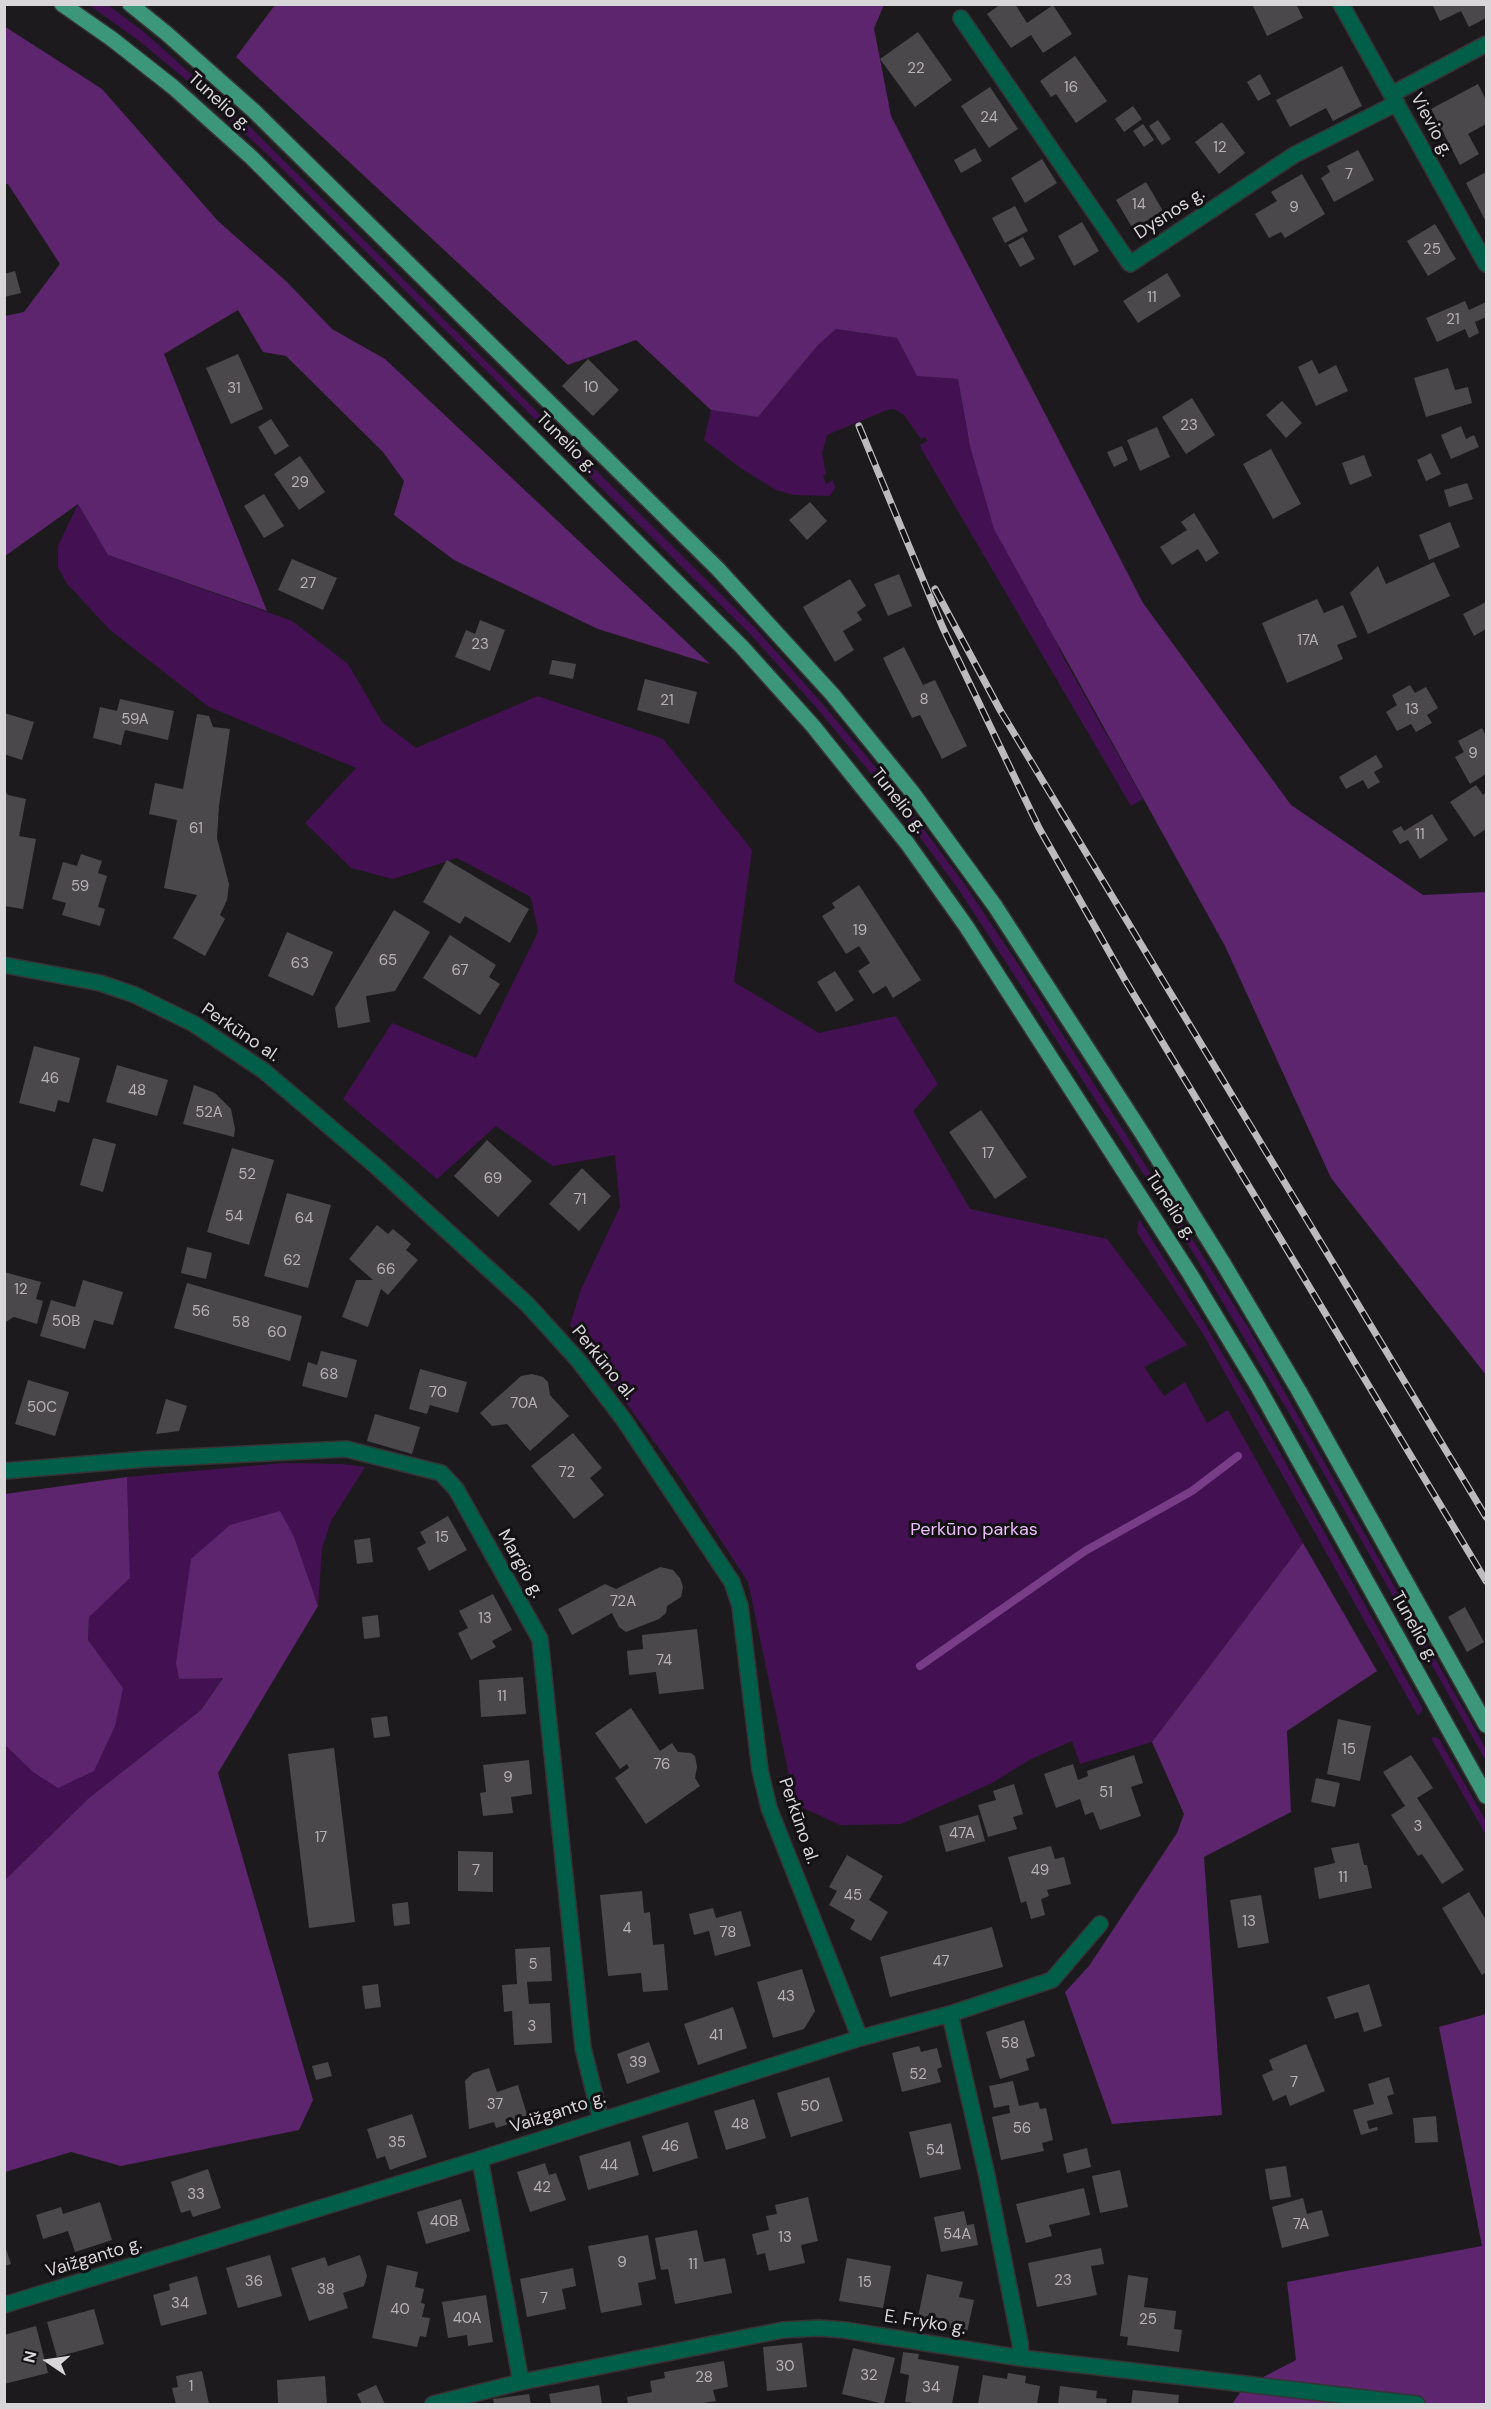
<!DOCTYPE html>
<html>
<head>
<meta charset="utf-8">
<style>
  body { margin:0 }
  #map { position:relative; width:1491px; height:2409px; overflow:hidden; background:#1d1a1e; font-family:"DM Sans",sans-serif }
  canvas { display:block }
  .frame { position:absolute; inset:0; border:6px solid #d9d6d9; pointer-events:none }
  .north { position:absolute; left:18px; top:2331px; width:60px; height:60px; -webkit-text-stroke:4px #141115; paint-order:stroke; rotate:283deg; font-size:16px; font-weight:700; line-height:24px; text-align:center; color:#d9d6d9 }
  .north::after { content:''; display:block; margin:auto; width:21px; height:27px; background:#d9d6d9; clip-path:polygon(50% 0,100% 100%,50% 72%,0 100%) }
</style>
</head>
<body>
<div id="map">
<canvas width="1491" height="2409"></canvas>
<div class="frame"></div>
<div class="north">N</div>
</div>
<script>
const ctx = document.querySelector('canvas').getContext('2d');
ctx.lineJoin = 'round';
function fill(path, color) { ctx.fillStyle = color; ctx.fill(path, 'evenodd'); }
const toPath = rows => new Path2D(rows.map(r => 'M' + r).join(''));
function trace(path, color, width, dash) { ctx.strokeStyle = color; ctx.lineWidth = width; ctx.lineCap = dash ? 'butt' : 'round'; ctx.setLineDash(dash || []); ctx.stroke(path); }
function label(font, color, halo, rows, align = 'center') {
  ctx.font = font + ' "DM Sans",sans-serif'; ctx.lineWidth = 6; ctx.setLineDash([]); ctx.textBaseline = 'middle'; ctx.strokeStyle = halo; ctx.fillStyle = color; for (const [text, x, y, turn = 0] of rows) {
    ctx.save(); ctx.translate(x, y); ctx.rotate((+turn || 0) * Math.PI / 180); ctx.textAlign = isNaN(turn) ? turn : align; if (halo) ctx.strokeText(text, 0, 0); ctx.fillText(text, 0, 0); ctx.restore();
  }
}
fill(toPath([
  [89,5,108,5,144,32,248,125,755,628,820,701,894,789,965,885,1018,964,1249,1329,1486,1749,1486,1761,1298,1428,1174,1221,959,890,888,794,815,706,750,634,589,476,526,410,269,156,184,78,138,40],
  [836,329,897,338,918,376,958,379,970,446,1064,659,1143,799,1131,806,922,450,920,445,928,441,925,437,921,439,904,415,894,409,887,410,827,435,822,453,826,474,823,476,826,484,833,480,835,488,830,496,794,495,776,490,742,469,704,440,711,410,758,417,818,345],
  [78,504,108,555,292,621,348,664,382,722,416,748,538,696,663,739,752,850,734,982,819,1033,896,1016,938,1084,913,1111,970,1209,1107,1239,1187,1345,1144,1367,1164,1396,1185,1382,1207,1423,1228,1410,1303,1543,1152,1742,1080,1764,1072,1741,1031,1759,992,1783,901,1824,840,1825,795,1804,748,1582,681,1479,570,1325,581,1289,620,1207,615,1155,553,1166,496,1126,437,1179,343,1099,392,1023,476,1058,538,932,531,897,457,858,393,879,351,868,305,823,356,768,209,707,110,630,67,584,58,567,58,546],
  [1139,1219,1199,1314,1269,1433,1423,1709,1418,1716,1203,1334,1137,1232],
  [283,1463,342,1464,365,1467,331,1521,322,1548,318,1606,294,1537,179,1679,223,1677,201,1710,89,1798,5,1880,5,1745,33,1772,123,1688,88,1640,89,1616,130,1578,127,1477],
  [1435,1737,1439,1739,1486,1821,1486,1835,1431,1738]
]), '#431151');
fill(toPath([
  [275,5,884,5,874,28,891,116,1143,603,1291,805,1423,895,1486,892,1486,1375,1331,1178,1225,946,994,529,970,446,958,379,917,376,897,338,836,329,818,345,758,417,711,410,636,340,568,365,236,57],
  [4,26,102,89,218,221,286,281,332,329,385,359,710,664,598,629,454,560,394,515,404,481,383,452,286,356,263,352,238,310,164,354,267,611,108,555,78,504,5,556,5,316,24,312,60,264,8,184,5,184],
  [127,1477,130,1578,89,1617,88,1640,123,1688,115,1726,94,1771,58,1788,33,1772,5,1745,5,1494],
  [280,1511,294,1537,318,1606,218,1773,313,2100,299,2130,121,2166,71,2152,5,2172,5,1880,89,1798,201,1710,223,1678,179,1679,176,1663,191,1559,230,1525],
  [1303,1543,1377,1671,1287,1731,1291,1812,1204,1857,1222,2115,1112,2124,1065,1992,1089,1966,1177,1833,1184,1814,1152,1742],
  [1486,2014,1486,2404,1232,2404,1244,2387,1296,2360,1287,2282,1482,2246,1439,2027]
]), '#5d256d');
trace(toPath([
  [920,1666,1085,1551,1192,1491,1238,1456]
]), '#773e87', 8);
fill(toPath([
  [1001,4,1015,4,1027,23,1053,5,1072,34,1043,53,1031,35,1011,48,987,14],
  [1252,4,1296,4,1303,18,1267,36],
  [1432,4,1486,4,1486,18,1469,27,1461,11,1440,21],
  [918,32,952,80,915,107,880,59],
  [1075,56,1107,101,1076,123,1056,94,1051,97,1040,81],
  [1342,66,1362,106,1333,121,1326,108,1290,127,1276,100],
  [1260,74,1271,94,1258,101,1247,82],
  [1478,84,1486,100,1486,124,1468,134,1479,154,1460,165,1431,109],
  [990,87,1018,129,989,148,961,106],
  [1133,106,1142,119,1124,132,1115,119],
  [1158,120,1171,139,1162,145,1149,126],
  [1222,122,1245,153,1219,174,1195,142],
  [1143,124,1154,140,1144,147,1133,131],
  [975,148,982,161,961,173,954,160],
  [1358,150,1374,180,1334,202,1321,178,1330,172,1327,166],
  [1042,159,1057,183,1025,203,1011,178],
  [1486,172,1486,222,1466,183],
  [1302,174,1325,214,1285,238,1281,232,1269,238,1255,214,1277,201,1271,192],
  [1146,182,1163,211,1133,229,1116,200],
  [1015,206,1028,231,1005,243,992,218],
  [1082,222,1099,251,1074,266,1058,236],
  [1435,224,1456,259,1428,276,1407,241],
  [1023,237,1035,259,1020,267,1008,245],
  [15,271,21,293,4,297,4,274],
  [1167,273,1181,296,1138,323,1123,301],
  [1465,301,1469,310,1486,302,1486,317,1475,322,1479,333,1469,338,1465,329,1437,342,1426,318],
  [238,354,263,409,231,424,206,368],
  [588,359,619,390,593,416,562,386],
  [1312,360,1319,374,1336,365,1348,391,1316,406,1298,367],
  [1448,368,1455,390,1468,387,1472,403,1426,417,1414,378],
  [1192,398,1215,435,1186,454,1162,417],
  [1282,401,1302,423,1286,438,1266,415],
  [271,419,289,446,275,455,258,427],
  [1461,426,1466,439,1474,435,1479,447,1451,459,1441,435],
  [1157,427,1170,457,1140,471,1127,440],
  [1122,446,1128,460,1114,467,1107,452],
  [1271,449,1301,504,1273,519,1243,464],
  [1431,453,1441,474,1426,481,1417,460],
  [1364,455,1372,476,1350,485,1342,463],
  [300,456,325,492,299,510,274,474],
  [1467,483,1473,499,1449,507,1444,490],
  [264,494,284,526,264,538,244,506],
  [810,502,827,521,807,540,789,520],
  [1194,513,1219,553,1206,562,1198,549,1172,565,1160,547,1187,530,1181,522],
  [1450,522,1460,547,1429,560,1419,535],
  [292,559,337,578,323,610,278,590],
  [1434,562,1450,596,1368,634,1350,593,1378,566,1386,584],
  [899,574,912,606,888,616,874,584],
  [850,579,866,606,857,612,862,620,843,631,854,650,835,662,803,607],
  [1317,599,1324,613,1343,605,1357,637,1337,645,1343,659,1287,683,1262,623],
  [1486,602,1486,629,1474,636,1463,614],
  [480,620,505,630,490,671,455,657,466,630,475,634],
  [904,647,923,685,935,680,967,746,942,759,920,715,912,718,883,658],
  [552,660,576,664,573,679,549,674],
  [645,679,697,692,689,724,637,710],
  [1410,685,1415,693,1426,687,1438,708,1427,715,1432,723,1416,732,1411,724,1397,731,1386,712,1397,705,1392,695],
  [120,699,174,711,168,740,125,730,121,745,93,738,100,707,117,711],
  [4,713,34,722,22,760,4,754],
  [197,714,209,716,213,727,230,729,219,806,217,838,229,884,227,900,220,915,225,919,205,956,173,938,197,895,164,888,177,820,149,814,155,783,183,789],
  [1482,728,1486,736,1486,774,1470,784,1455,757,1464,752,1458,741],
  [1376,755,1383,767,1374,772,1380,782,1368,789,1363,780,1346,789,1339,777],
  [1476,785,1483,795,1486,792,1486,829,1474,837,1450,802],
  [4,789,8,795,26,799,19,836,36,839,23,909,4,906],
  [1432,814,1448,840,1420,859,1408,840,1400,844,1392,831,1401,826,1404,831],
  [81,854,102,861,98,873,107,876,98,907,105,909,100,926,62,915,66,903,52,899,63,862,77,866],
  [447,860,529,909,510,943,465,916,460,924,423,902],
  [859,885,921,980,893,998,886,986,873,994,858,971,870,963,859,946,846,954,822,916,835,908,832,903],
  [394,910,430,932,395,991,366,996,370,1022,338,1028,335,1008],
  [287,932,333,952,313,996,268,976],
  [450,935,496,965,489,977,500,984,480,1015,423,978],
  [835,971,854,1000,836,1012,817,982],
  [34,1046,80,1058,69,1103,58,1100,55,1112,19,1103],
  [117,1065,168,1080,157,1116,106,1102],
  [194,1085,215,1093,231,1109,235,1129,234,1137,183,1124],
  [981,1110,1027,1177,995,1199,949,1132],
  [93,1138,116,1144,103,1192,80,1185],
  [487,1140,532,1181,498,1217,454,1176],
  [232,1148,274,1160,249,1245,207,1232],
  [582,1168,611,1196,579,1231,549,1204],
  [287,1193,331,1205,308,1288,264,1276],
  [377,1225,388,1234,393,1229,411,1244,406,1250,418,1260,388,1295,381,1289,368,1327,342,1317,356,1280,373,1280,349,1259],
  [187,1247,212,1253,206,1279,181,1273],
  [4,1272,41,1282,36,1299,43,1301,37,1324,14,1317,4,1323],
  [83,1280,123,1292,113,1325,94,1320,85,1349,40,1336,51,1300,75,1307],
  [187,1283,302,1316,290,1361,174,1328],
  [321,1351,357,1360,347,1398,302,1386,308,1362,317,1365],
  [420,1369,467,1382,458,1413,430,1405,427,1414,409,1409],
  [532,1374,543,1377,548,1382,550,1395,569,1416,530,1451,507,1424,492,1426,480,1413,521,1376],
  [28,1380,69,1392,55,1436,15,1424],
  [166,1399,187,1406,179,1431,156,1434],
  [375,1414,420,1427,412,1454,367,1441],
  [573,1433,602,1468,590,1478,604,1495,574,1519,531,1466],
  [448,1516,467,1550,429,1571,417,1548,426,1543,420,1532],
  [370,1538,373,1562,357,1564,354,1540],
  [660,1567,673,1570,680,1578,683,1587,681,1597,667,1606,666,1613,659,1619,626,1632,619,1627,612,1613,572,1635,558,1609,605,1584,616,1589],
  [493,1594,512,1630,492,1641,496,1647,471,1660,458,1633,468,1628,459,1611],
  [1465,1607,1484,1642,1467,1652,1448,1617],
  [378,1615,380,1637,364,1639,362,1617],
  [697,1629,704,1689,659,1694,656,1672,629,1675,627,1651,643,1649,642,1635],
  [523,1677,526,1714,481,1717,479,1680],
  [631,1708,660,1751,672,1743,678,1752,691,1753,695,1756,697,1767,695,1778,700,1786,646,1824,615,1778,629,1768,627,1764,620,1769,595,1733],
  [387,1716,390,1736,374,1738,371,1718],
  [1338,1719,1371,1726,1360,1781,1327,1774],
  [334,1748,355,1922,309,1928,288,1754],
  [1134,1755,1143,1783,1131,1787,1141,1816,1100,1830,1093,1812,1085,1815,1080,1799,1056,1808,1044,1774,1073,1764,1078,1780,1088,1776,1087,1771],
  [1411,1755,1433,1788,1417,1798,1464,1870,1442,1884,1422,1854,1418,1856,1391,1815,1405,1806,1383,1772],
  [529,1760,532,1794,511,1797,513,1813,483,1816,480,1793,486,1792,483,1765],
  [1316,1778,1340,1783,1335,1807,1311,1802],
  [1014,1784,1023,1814,1013,1817,1017,1829,988,1837,978,1805,996,1800,993,1791],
  [978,1815,985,1841,946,1852,939,1826],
  [1359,1843,1364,1865,1367,1865,1372,1888,1319,1899,1314,1868,1335,1863,1331,1848],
  [1051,1846,1055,1859,1064,1857,1071,1884,1047,1890,1049,1896,1041,1899,1045,1915,1031,1919,1026,1901,1021,1903,1008,1857],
  [458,1851,493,1852,493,1892,458,1891],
  [847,1855,883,1876,869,1900,888,1912,871,1941,850,1929,855,1920,829,1905,837,1891,829,1887],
  [642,1891,644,1913,650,1912,653,1945,664,1944,668,1990,643,1992,641,1973,608,1976,600,1895],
  [1469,1892,1486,1920,1486,1972,1482,1975,1442,1908],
  [1261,1895,1269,1943,1238,1948,1230,1900],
  [408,1902,410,1924,394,1926,392,1904],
  [713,1908,716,1918,741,1911,751,1946,715,1956,709,1931,694,1935,689,1914],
  [992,1927,1003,1967,890,1997,880,1957],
  [550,1947,552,1981,527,1982,529,2004,550,2003,552,2043,514,2045,512,2011,504,2012,502,1985,517,1984,515,1949],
  [802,1969,815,2011,804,2029,773,2038,757,1982],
  [378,1984,381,2007,365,2009,362,1986],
  [1369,1984,1382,2026,1364,2032,1358,2012,1335,2019,1327,1997],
  [733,2007,747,2048,698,2065,684,2024],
  [1024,2020,1035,2056,1026,2059,1029,2070,1000,2079,986,2032],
  [649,2042,660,2072,627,2084,617,2054],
  [1306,2044,1325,2091,1290,2106,1286,2095,1273,2101,1262,2075,1273,2070,1269,2060],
  [919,2046,921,2052,937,2048,942,2067,937,2069,941,2082,902,2092,892,2053],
  [328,2062,332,2076,316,2080,312,2066],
  [489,2068,497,2092,518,2085,528,2118,496,2128,494,2122,469,2129,465,2081,473,2073],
  [829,2077,843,2121,791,2137,777,2093],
  [1389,2077,1394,2094,1387,2096,1393,2114,1367,2121,1369,2129,1377,2127,1378,2130,1361,2135,1353,2110,1374,2104,1368,2084],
  [1013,2081,1019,2106,1038,2102,1040,2109,1046,2108,1053,2140,1042,2143,1044,2151,1001,2160,992,2117,1010,2113,1009,2105,994,2108,989,2086],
  [754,2099,766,2138,726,2150,714,2111],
  [412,2114,427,2157,390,2170,385,2156,377,2159,367,2129],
  [1436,2116,1438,2142,1415,2143,1413,2118],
  [688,2122,698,2158,653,2172,642,2136],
  [951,2123,961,2169,920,2178,909,2132],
  [630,2141,639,2175,588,2190,579,2156],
  [1087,2148,1091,2167,1067,2173,1063,2154],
  [545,2163,549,2175,556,2173,566,2200,530,2212,517,2172],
  [1286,2166,1291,2197,1270,2200,1265,2169],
  [208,2169,221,2208,193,2217,190,2210,181,2213,171,2182],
  [1120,2170,1128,2207,1100,2213,1092,2176],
  [1084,2188,1090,2215,1049,2225,1052,2236,1026,2243,1016,2204],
  [808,2197,818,2241,801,2245,805,2263,769,2271,765,2253,757,2255,752,2234,769,2230,766,2216,777,2214,775,2205],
  [1303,2198,1307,2214,1322,2210,1329,2236,1282,2248,1272,2207],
  [461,2199,470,2231,426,2244,417,2212],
  [100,2202,112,2240,75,2252,68,2231,43,2239,36,2215,61,2207,63,2214],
  [964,2211,967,2225,974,2224,978,2245,941,2252,934,2217],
  [697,2230,704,2262,725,2258,732,2293,675,2304,668,2269,661,2270,655,2238],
  [648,2235,656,2279,638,2283,642,2305,601,2313,588,2246],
  [4,2243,11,2264,4,2266],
  [1101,2248,1104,2264,1091,2266,1097,2295,1037,2307,1028,2263],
  [270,2255,282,2296,238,2308,226,2268],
  [360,2255,367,2276,364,2286,343,2293,348,2308,309,2321,291,2268,325,2257,328,2266],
  [847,2258,891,2266,883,2308,839,2301],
  [387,2265,418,2272,415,2287,424,2289,421,2303,425,2304,422,2317,430,2318,426,2337,420,2336,417,2347,372,2338],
  [573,2268,576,2286,562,2289,566,2309,527,2317,520,2279],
  [927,2274,963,2282,959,2297,974,2300,967,2332,934,2325,935,2320,918,2317],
  [1128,2275,1148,2278,1144,2307,1176,2311,1174,2329,1182,2330,1179,2352,1127,2345,1128,2337,1120,2336],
  [197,2276,207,2314,161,2326,153,2295,170,2290,169,2284],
  [486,2295,493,2342,468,2346,467,2335,448,2338,442,2302],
  [94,2309,104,2344,57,2357,47,2322],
  [36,2326,48,2373,4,2384,4,2335],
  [802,2343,807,2387,767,2391,763,2347],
  [853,2348,895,2358,884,2404,842,2394],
  [903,2352,919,2354,918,2359,959,2366,952,2404,922,2404,905,2402,909,2375,900,2373],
  [724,2361,728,2387,713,2390,716,2401,696,2404,628,2404,627,2397,652,2392,650,2381,665,2378,664,2372],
  [202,2371,209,2404,176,2404,172,2388,178,2387,176,2376],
  [1008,2373,1026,2376,1025,2383,1040,2386,1037,2404,978,2404,983,2375,1007,2379],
  [325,2376,327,2404,278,2404,277,2380],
  [376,2385,385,2404,362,2404,357,2394],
  [599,2385,602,2404,551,2404,549,2394],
  [1060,2386,1097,2391,1096,2398,1107,2399,1106,2404,1058,2404],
  [1133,2390,1179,2395,1178,2404,1131,2404],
  [529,2394,531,2404,494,2404,493,2399]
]), '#4b484c');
const street = toPath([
  [1341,4,1486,264],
  [961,18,1130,264,1294,155,1397,103],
  [1392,94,1486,44],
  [4,965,100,983,135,995,194,1024,264,1071,377,1167,527,1304,578,1360,624,1420,732,1582,740,1606,760,1770,769,1808,860,2038],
  [4,1471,147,1459,346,1449,441,1473,456,1489,540,1639,583,2048,601,2120],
  [950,2014,987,2176,1020,2343,1021,2358],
  [480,2159,521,2382],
  [4,2305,480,2159,860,2038,950,2014,1052,1980,1100,1924],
  [433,2404,521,2382,783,2330,819,2328,844,2330,1021,2358,1417,2404]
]);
const primary = toPath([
  [62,4,112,39,173,87,251,157,742,647,813,726,907,843,966,926,1190,1274,1257,1385,1486,1796],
  [130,4,166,33,254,111,718,569,833,695,912,792,995,906,1142,1133,1223,1263,1299,1391,1486,1725]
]);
trace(street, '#373438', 18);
trace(primary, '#373438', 18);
trace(street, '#015e48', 15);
trace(primary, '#3c967a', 15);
const rail = toPath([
  [859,426,943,628,1039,828,1125,980,1486,1581],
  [935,589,1000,710,1486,1517]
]);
trace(rail, '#bdbabe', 7);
trace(rail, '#141115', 4.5, [14]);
label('15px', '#b6b2b6', null, [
  ["22",916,69],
  ["16",1071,88],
  ["24",989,118],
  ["12",1220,148],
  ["7",1349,175],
  ["14",1139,205],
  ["9",1294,208],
  ["25",1432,250],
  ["11",1152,298],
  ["21",1453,320],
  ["10",591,388],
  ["31",234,389],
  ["23",1189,426],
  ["29",300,483],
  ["27",308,584],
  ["17A",1308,641],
  ["23",480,645],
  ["8",924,700],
  ["21",667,701],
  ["13",1412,710],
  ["59A",135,720],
  ["9",1473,754],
  ["61",196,829],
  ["11",1420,835],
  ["59",80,887],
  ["19",860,931],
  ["65",388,961],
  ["63",300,964],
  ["67",460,971],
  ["46",50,1079],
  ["48",137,1091],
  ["52A",209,1113],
  ["17",988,1154],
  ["52",247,1175],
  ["69",493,1179],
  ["71",580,1200],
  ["54",234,1217],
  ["64",304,1219],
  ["62",292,1261],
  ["66",386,1270],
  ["12",21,1290],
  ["56",201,1312],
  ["50B",66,1322],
  ["58",241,1323],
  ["60",277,1333],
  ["68",329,1375],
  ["70",438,1393],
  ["70A",524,1404],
  ["50C",42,1408],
  ["72",567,1473],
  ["15",442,1538],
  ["72A",623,1602],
  ["13",485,1619],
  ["74",664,1661],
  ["11",502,1697],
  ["15",1349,1750],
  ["76",662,1765],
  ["9",508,1778],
  ["51",1106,1793],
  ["3",1418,1827],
  ["47A",962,1834],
  ["17",321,1838],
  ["7",476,1871],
  ["49",1040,1871],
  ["11",1343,1878],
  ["45",853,1896],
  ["13",1249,1922],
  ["4",627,1929],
  ["78",728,1933],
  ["47",941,1962],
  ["5",533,1965],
  ["43",786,1997],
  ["3",532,2027],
  ["41",716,2036],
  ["58",1010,2044],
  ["39",638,2063],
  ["52",918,2075],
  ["7",1294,2083],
  ["37",495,2105],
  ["50",810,2107],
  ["48",740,2125],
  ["56",1022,2129],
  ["35",397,2143],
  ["46",670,2147],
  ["54",935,2151],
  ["44",609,2166],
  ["42",542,2188],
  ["33",196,2195],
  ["40B",444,2222],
  ["7A",1301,2225],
  ["54A",957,2235],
  ["13",785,2238],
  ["9",622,2263],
  ["11",693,2265],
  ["23",1063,2281],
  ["36",254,2282],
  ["15",865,2283],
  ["38",326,2290],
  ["7",544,2299],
  ["34",180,2304],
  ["40",400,2310],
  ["40A",467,2319],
  ["25",1148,2320],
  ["30",785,2367],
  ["32",869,2376],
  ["28",704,2378],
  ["1",191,2387],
  ["34",931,2388]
]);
label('18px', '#d9d6d9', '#141115', [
  ["Tunelio g.",219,102,42],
  ["Vievio g.",1431,125,62],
  ["Dysnos g.",1170,214,-33],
  ["Tunelio g.",566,443,45],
  ["Tunelio g.",898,801,52],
  ["Perkūno al.",240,1033,34],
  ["Tunelio g.",1170,1206,57],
  ["Perkūno al.",603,1363,51],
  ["Margio g.",520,1564,61],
  ["Tunelio g.",1414,1627,61],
  ["Perkūno al.",798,1821,71],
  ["Vaižganto g.",558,2113,-18],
  ["Vaižganto g.",94,2258,-17],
  ["E. Fryko g.",925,2323,9]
]);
label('18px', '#ecbefa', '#141115', [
  ["Perkūno parkas",974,1530]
]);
</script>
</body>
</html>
